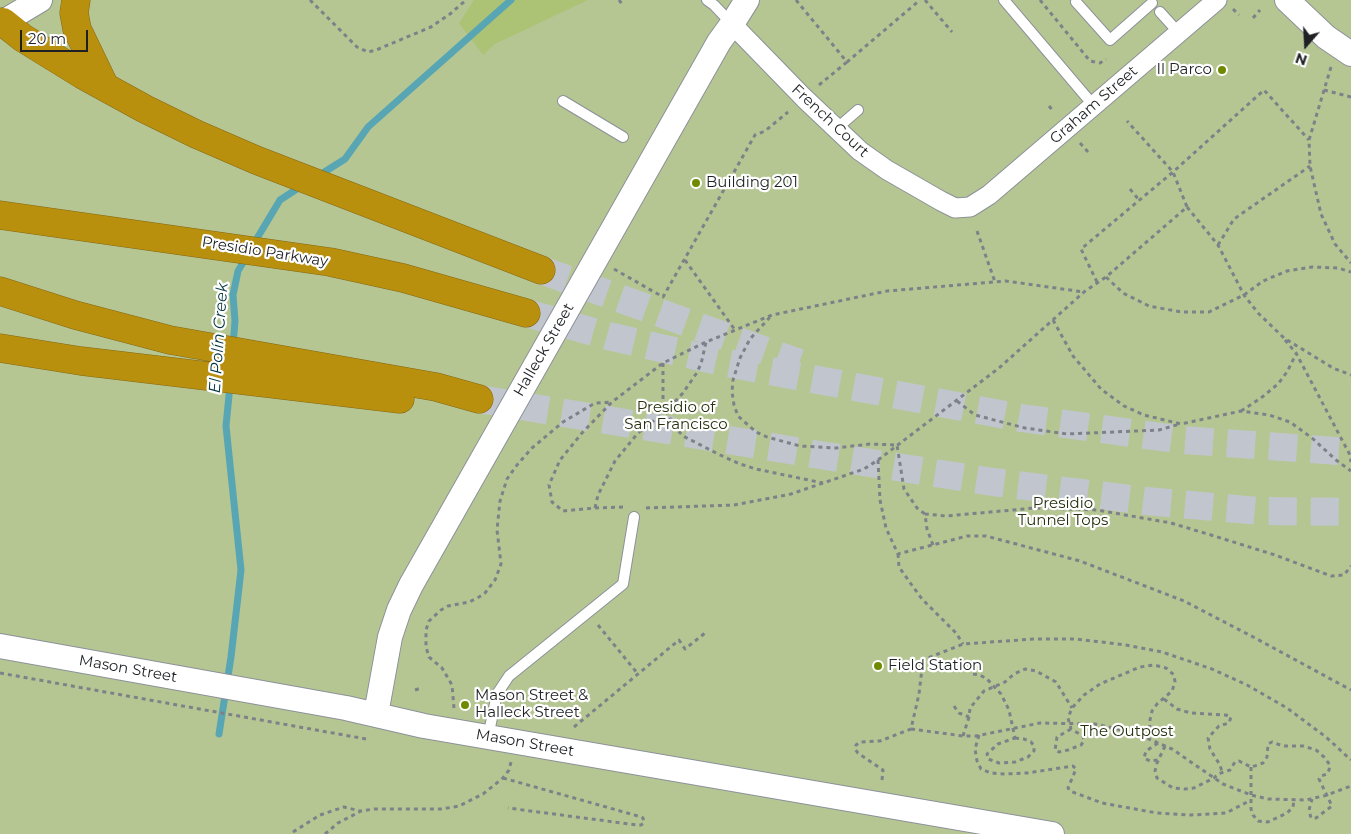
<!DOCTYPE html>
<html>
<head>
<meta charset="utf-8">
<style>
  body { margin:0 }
  #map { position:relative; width:1351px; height:834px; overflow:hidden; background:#eaf0f9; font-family:Montserrat,sans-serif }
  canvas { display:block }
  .north { position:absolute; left:1281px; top:20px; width:50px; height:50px; -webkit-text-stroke:4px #fff; paint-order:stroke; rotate:199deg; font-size:14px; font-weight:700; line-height:20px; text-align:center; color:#1e2023 }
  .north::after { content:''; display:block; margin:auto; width:18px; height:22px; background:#1e2023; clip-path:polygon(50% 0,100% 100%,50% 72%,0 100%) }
  .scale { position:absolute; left:20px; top:30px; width:68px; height:22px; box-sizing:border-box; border:2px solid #1e2023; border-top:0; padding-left:6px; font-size:15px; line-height:18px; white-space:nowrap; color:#1e2023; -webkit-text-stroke:4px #fff; paint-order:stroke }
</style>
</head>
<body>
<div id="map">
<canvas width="1351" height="834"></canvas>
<div class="north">N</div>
<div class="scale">20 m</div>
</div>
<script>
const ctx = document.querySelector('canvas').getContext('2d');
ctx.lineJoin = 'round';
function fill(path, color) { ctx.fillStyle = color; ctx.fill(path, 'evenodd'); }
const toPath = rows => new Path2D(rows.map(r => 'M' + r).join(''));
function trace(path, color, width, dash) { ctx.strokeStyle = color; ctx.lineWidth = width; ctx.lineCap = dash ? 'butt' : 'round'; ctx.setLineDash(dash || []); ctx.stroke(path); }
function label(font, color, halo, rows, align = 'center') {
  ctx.font = font + ' Montserrat,sans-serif'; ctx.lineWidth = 4.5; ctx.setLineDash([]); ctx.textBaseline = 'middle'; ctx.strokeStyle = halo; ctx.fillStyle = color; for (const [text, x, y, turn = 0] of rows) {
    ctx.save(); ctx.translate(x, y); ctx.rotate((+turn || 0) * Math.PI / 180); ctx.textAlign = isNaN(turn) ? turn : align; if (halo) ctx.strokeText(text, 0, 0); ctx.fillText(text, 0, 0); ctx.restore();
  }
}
fill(toPath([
  [0,0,1351,0,1351,834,0,834]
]), '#b6c693');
fill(toPath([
  [474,0,588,0,495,44,483,55,459,23]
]), '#acc376');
trace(toPath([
  [318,176,345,159,368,127,511,0],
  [253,245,280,200,303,185],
  [233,345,235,321,233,295,238,271,247,256],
  [219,734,231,657,241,570,226,426,230,385]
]), '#58a6b4', 7);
trace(toPath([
  [541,270,799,363],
  [526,313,608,336,727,363,1021,418,1183,440,1351,452],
  [479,399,826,456,993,482,1146,501,1259,511,1351,512]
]), '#c1c6ce', 28, [28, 14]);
const service = toPath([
  [707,0,714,5,732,24],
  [1004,0,1094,106],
  [1076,2,1110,40,1152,3],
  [1160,12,1178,32],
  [563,101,623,137],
  [835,130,858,110],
  [488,737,497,694,509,676,623,584,634,517]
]);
const minor = toPath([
  [732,24,804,98,860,151,887,170,941,201,955,208,970,207,989,195,1217,0]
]);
const tertiary = toPath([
  [1287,0,1326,37,1351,54],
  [0,24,40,0],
  [0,646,346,708,424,726,1052,834],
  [376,714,390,637,399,610,411,585,719,42,732,24,747,0]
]);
const motorway = toPath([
  [76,0,74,13,77,29,105,87],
  [3,22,23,38,83,75,145,109,196,134,256,160,541,270],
  [0,215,330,262,403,278,526,313],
  [0,291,75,315,170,340,436,387,479,399],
  [0,348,81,361,400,399]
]);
trace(service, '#8c9199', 12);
trace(minor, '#8c9199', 21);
trace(tertiary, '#8c9199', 26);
trace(motorway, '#836815', 29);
trace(toPath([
  [310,0,357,47,368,52,376,50,431,27,450,14,466,0],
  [619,0,622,4],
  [796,0,847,62,920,0],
  [925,0,952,32],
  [1040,0,1090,61,1100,63,1106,59],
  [1233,9,1239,15],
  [1253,18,1260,10],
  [1331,67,1309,140,1310,166,1321,214,1335,244,1351,263],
  [819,85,847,62],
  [1324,90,1351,97],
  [1049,106,1054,112],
  [1080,143,1089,153],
  [1130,189,1139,200],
  [1187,207,1218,245,1244,295,1258,313,1284,338,1333,368,1351,375],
  [977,231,995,282],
  [1218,245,1234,219,1310,166],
  [685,260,735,330],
  [614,269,663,297,755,135,765,131,788,112],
  [1106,277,1123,293,1149,306,1181,312,1209,312,1244,295,1263,281,1287,271,1312,267,1338,268,1351,272],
  [1097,282,1081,249,1173,172,1264,90,1309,140],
  [770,317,750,339,740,358,733,380,732,392,734,405,738,416,756,432,767,437,800,446,836,448,870,444,897,445,904,489,917,508,925,514],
  [1053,320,1073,356,1101,389,1124,406,1144,415,1181,424,1241,411,1269,415,1290,422,1312,438,1336,460,1351,471],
  [1285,340,1296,353,1350,455,1351,462],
  [663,363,663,400,666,411,675,427,683,436,720,455,740,464,756,469,823,483],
  [957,401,975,415,1025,428,1067,434,1159,430,1180,424],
  [1241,411,1261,398,1278,384,1287,372,1296,354],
  [878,460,880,500,886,528,898,554,967,536,986,536,1080,561,1184,601,1257,639,1351,690],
  [623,507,595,508,563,511,552,502,549,485,560,460,582,433,612,402,663,363,706,342,772,315,887,291,1006,281,1084,292],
  [595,508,598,495,615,461,638,433,666,411,683,393,696,374,701,364,706,342],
  [646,508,734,505,791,494,864,469,878,460,999,368,1084,292,1106,277,1187,207,1173,172,1127,121],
  [933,545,927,529,925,514,946,516,1035,508,1097,510,1171,523,1211,535,1275,555,1331,576,1344,575,1351,566],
  [898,554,899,567,911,584,922,599,956,633,963,644],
  [598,625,638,674],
  [0,673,366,739],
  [973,674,980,675,987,679,1001,694,1009,710,1015,738],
  [415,690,421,688],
  [1164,699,1177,709,1191,713,1226,715,1231,717,1229,723,1219,726,1208,738,1210,749,1220,765,1222,772],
  [954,706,959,713,969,717],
  [454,708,452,685,442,668,429,657,426,647,426,630,429,621,441,610,448,606,469,602,479,597,485,593,495,580,501,564,497,530,500,501,507,479,517,465,532,448,563,422,595,403,611,402],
  [574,727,679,640,685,649,705,633],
  [911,729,963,736,976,736,1040,723,1095,724,1118,729,1149,739,1172,749,1223,784,1251,795,1268,799,1306,800,1327,795,1351,786],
  [1071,729,1057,737,1055,750,1059,752,1068,750,1081,745,1084,741,1083,736,1071,729,1068,718,1072,708,1084,695,1100,684,1140,667,1154,665,1166,668,1174,675,1175,682,1172,691,1157,704,1152,711,1150,720,1149,739],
  [979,735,975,749,977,761,981,769,991,773,1005,774,1027,773,1073,766,1076,769,1068,788,1070,791,1102,803,1157,813,1191,815,1226,813,1251,800],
  [963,736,969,717,970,708,984,691,1005,682,1014,674,1025,669,1036,671,1056,682,1072,708],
  [1015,738,1024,739,1031,742,1034,746,1034,751,1028,757,1015,762,999,763,988,759,987,754,998,744,1015,738],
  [1158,743,1146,751,1144,758,1150,761,1158,760],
  [1165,746,1157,763,1155,771,1157,778,1173,788,1185,789,1194,788,1214,778,1218,774,1230,770,1235,762,1239,761,1251,767,1258,765,1263,763,1267,757,1268,744,1272,742,1283,746,1303,746,1316,750,1324,757,1330,765,1329,770,1327,774,1321,776,1319,779,1332,806,1316,818,1311,818,1309,810,1312,799],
  [1251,767,1251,809,1253,815,1258,821,1268,822,1287,813,1293,807,1294,800],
  [503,778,638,816,643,818,644,823,641,825,637,825,508,808],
  [882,780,883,770,858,753,855,749,856,745,860,742,880,741,911,729,919,694,923,660,963,644,1034,639,1076,639,1126,645,1162,652,1212,669,1247,685,1287,708,1326,737,1351,760],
  [293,832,320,815,344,807,360,811],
  [325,834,338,823,361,811,374,809,442,809,459,806,483,794,503,778,509,770,511,762]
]), '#7e8288', 3, [4, 4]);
trace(service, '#fff', 10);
trace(minor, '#fff', 19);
trace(tertiary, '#fff', 24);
trace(motorway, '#b98f0e', 28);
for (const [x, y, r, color] of [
  [1222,70,5,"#708a00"],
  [696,183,5,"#708a00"],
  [878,666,5,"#708a00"],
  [465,705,5,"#708a00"]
]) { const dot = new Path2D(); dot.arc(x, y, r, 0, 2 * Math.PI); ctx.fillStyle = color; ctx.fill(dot); trace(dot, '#fff', 2); }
label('15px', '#1e2023', '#fff', [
  ["Il Parco",1212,70,"right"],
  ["Building 201",706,183],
  ["Field Station",888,666],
  ["Mason Street &",475,696],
  ["Halleck Street",475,713]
], 'left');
label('15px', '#1e2023', '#fff', [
  ["Graham Street",1094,105,-41],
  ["French Court",830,121,43],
  ["Presidio Parkway",265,252,9],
  ["Halleck Street",544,350,-60],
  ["Mason Street",128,669,10],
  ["Mason Street",525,743,10]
]);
label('15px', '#27300f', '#fff', [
  ["Presidio of",676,408],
  ["San Francisco",676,425],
  ["Presidio",1063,504],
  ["Tunnel Tops",1063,521],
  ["The Outpost",1127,732]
]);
label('italic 16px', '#00353d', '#fff', [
  ["El Polín Creek",219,338,-86]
]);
</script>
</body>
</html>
